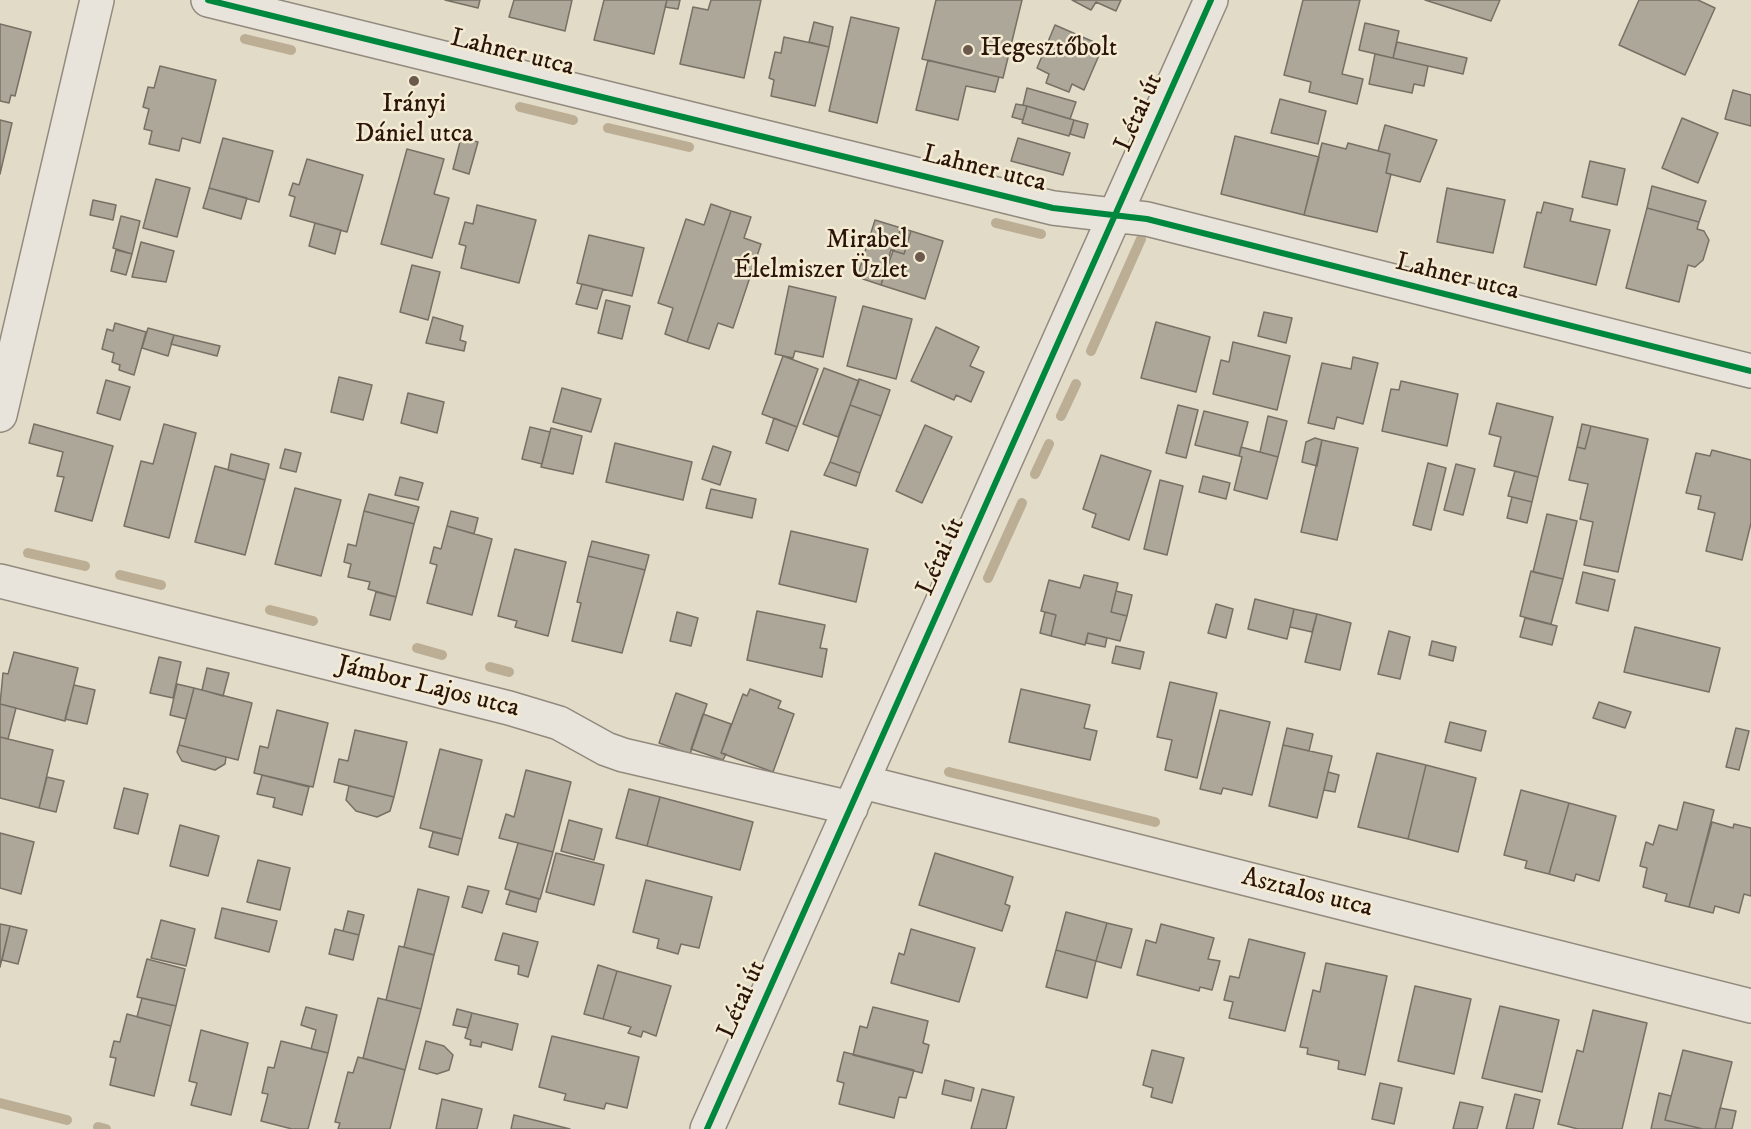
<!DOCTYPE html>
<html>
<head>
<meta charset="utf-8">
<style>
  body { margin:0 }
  canvas { display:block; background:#e2dbc7 }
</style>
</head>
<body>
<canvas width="1751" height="1129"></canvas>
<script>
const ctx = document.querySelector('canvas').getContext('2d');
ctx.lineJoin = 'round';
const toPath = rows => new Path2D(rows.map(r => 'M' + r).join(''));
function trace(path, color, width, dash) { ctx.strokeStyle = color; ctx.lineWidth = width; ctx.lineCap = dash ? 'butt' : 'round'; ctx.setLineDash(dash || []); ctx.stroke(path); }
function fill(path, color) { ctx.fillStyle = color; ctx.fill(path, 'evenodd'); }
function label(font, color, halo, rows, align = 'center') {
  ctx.font = font + ' "IM FELL DW Pica",serif'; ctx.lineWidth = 5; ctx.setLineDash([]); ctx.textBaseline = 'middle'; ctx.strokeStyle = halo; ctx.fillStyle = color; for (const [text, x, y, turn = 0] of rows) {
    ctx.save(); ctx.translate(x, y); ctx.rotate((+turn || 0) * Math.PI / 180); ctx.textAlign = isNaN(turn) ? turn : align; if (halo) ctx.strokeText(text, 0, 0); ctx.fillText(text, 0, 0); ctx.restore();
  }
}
trace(toPath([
  [245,39,291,50],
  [520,107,573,120],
  [608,128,689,147],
  [996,223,1041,234],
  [1091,351,1141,239],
  [1061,416,1076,384],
  [1035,474,1049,444],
  [28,553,85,566],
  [120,575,161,585],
  [988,578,1022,503],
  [270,610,313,621],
  [417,648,442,655],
  [490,667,509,672],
  [949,772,1155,822],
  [0,1103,67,1120],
  [98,1127,106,1129]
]), '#bcae95', 10);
const building = toPath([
  [445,0,480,0,478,8,445,0],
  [514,0,572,0,565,31,509,17,514,0],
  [604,0,667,0,654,54,594,40,604,0],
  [667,0,680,0,678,9,665,7,667,0],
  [711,0,761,0,744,78,680,64,693,7,708,10,711,0],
  [936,0,1022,0,1003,78,922,59,936,0],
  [1072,0,1121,0,1116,11,1096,2,1091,10,1072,0],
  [1303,0,1360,0,1342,74,1363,79,1357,104,1309,92,1311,82,1284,75,1303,0],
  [1425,0,1500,0,1491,21,1425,0],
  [1639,0,1698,0,1715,8,1685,75,1619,45,1639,0],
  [851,17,899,28,877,123,829,111,851,17],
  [814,22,833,27,829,47,809,42,814,22],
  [1365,23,1399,31,1393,58,1359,50,1365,23],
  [0,24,31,32,15,96,11,95,9,103,0,101,0,24],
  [1055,25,1103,46,1084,90,1072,84,1069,92,1046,83,1049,74,1037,68,1055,25],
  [784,37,829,47,815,106,771,96,774,80,769,78,775,52,781,53,784,37],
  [1397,42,1467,58,1463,74,1393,58,1397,42],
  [1375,54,1428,66,1424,86,1414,84,1412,93,1369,84,1375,54],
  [928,60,999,77,995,92,966,86,958,120,916,110,928,60],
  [160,66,216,80,200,143,182,138,179,151,149,144,152,131,144,129,149,109,143,107,148,87,154,88,160,66],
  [1027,88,1076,102,1070,119,1023,105,1027,88],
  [1733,90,1751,95,1751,126,1725,119,1733,90],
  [1280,99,1326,111,1318,144,1271,133,1280,99],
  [1016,104,1027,106,1023,120,1012,117,1016,104],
  [1027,106,1074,120,1069,136,1022,123,1027,106],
  [1682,118,1718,133,1698,183,1662,168,1682,118],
  [0,120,12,123,0,174,0,120],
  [1074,120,1088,124,1084,138,1070,134,1074,120],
  [1385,125,1437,140,1420,182,1386,173,1390,154,1378,151,1385,125],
  [1235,136,1319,157,1304,215,1221,194,1235,136],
  [223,138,273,151,259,202,209,188,223,138],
  [461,138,478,142,469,174,453,169,461,138],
  [1018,138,1070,153,1063,175,1011,161,1018,138],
  [1322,143,1346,149,1348,143,1390,154,1386,173,1391,174,1377,232,1304,215,1322,143],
  [407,149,444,159,434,194,449,198,432,258,381,244,407,149],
  [307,159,363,175,347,232,290,216,295,197,289,195,293,183,299,185,307,159],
  [1590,161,1625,169,1617,205,1582,197,1590,161],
  [156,179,190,188,177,237,143,228,156,179],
  [1652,186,1706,201,1699,222,1647,208,1652,186],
  [209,188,247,198,241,219,203,208,209,188],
  [1447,188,1505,200,1493,253,1437,242,1447,188],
  [93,200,116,205,113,220,90,215,93,200],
  [1544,202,1573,209,1570,221,1610,230,1596,285,1524,267,1537,212,1541,213,1544,202],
  [711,204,731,211,687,342,665,334,673,308,658,303,686,219,704,225,711,204],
  [477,205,536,220,519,283,461,268,466,246,459,244,465,222,473,224,477,205],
  [1647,208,1699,222,1697,229,1704,231,1709,240,1703,260,1695,267,1688,265,1679,302,1626,288,1647,208],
  [731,211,751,217,744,238,761,244,733,328,718,323,709,349,687,342,731,211],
  [121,216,140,221,132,254,113,248,121,216],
  [875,220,901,228,881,285,857,277,875,220],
  [315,223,341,230,335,254,309,246,315,223],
  [901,228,911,231,904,254,894,251,901,228],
  [911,231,943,241,925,299,881,285,891,250,904,254,911,231],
  [589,235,644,248,632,296,577,283,589,235],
  [141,242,174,251,166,282,132,277,141,242],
  [116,250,132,254,126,275,111,271,116,250],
  [412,265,440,272,428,320,400,312,412,265],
  [582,284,603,289,597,309,576,304,582,284],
  [789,286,836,297,823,357,795,351,793,358,775,354,789,286],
  [606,300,630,306,622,339,598,333,606,300],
  [863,306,912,319,896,379,847,366,863,306],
  [1264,312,1292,318,1286,343,1258,336,1264,312],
  [433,317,463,326,460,340,466,342,464,351,426,343,433,317],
  [1156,322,1210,337,1196,392,1141,378,1156,322],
  [115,323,146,332,134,375,119,370,120,365,112,362,114,353,102,349,107,329,113,331,115,323],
  [936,327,979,347,970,366,984,372,971,402,956,395,954,400,911,381,936,327],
  [148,328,174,335,168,356,142,348,148,328],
  [174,335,220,346,217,356,171,344,174,335],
  [1233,342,1290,356,1277,410,1213,394,1221,360,1229,362,1233,342],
  [783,356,818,369,797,427,762,414,783,356],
  [1353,357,1378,363,1363,424,1337,417,1334,429,1308,423,1322,363,1351,369,1353,357],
  [824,368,859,381,838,437,803,424,824,368],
  [339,377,372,385,363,420,331,412,339,377],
  [859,379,890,390,881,416,850,405,859,379],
  [106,380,130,387,120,420,97,413,106,380],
  [1401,381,1458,394,1447,446,1382,431,1391,389,1399,390,1401,381],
  [562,388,601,399,591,432,553,422,562,388],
  [408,393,444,402,437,433,401,423,408,393],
  [1497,403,1553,417,1538,477,1494,466,1501,437,1489,434,1497,403],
  [850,405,881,416,860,473,830,462,850,405],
  [1178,405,1198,410,1186,458,1166,453,1178,405],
  [1204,411,1248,422,1239,456,1195,445,1204,411],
  [1268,416,1287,421,1278,457,1260,452,1268,416],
  [774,418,797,427,788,451,766,443,774,418],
  [34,424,113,446,92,521,55,511,64,477,57,476,63,452,29,443,34,424],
  [164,424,196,433,169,538,124,526,141,461,153,464,164,424],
  [1582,424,1591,426,1585,449,1577,447,1582,424],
  [925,425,952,437,922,503,896,491,925,425],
  [1591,426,1648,439,1618,572,1584,565,1593,522,1580,519,1588,484,1569,480,1577,447,1585,449,1591,426],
  [530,427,550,432,542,464,522,459,530,427],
  [551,428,582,436,573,474,541,467,551,428],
  [1315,438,1322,440,1317,466,1302,462,1306,442,1315,438],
  [1322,440,1358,448,1337,540,1301,532,1322,440],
  [615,443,692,462,683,500,606,482,615,443],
  [713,446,731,452,720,485,702,479,713,446],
  [1241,447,1278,457,1267,499,1234,490,1242,457,1239,456,1241,447],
  [285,449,301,453,296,472,280,468,285,449],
  [1712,450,1751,460,1751,523,1742,560,1706,551,1715,513,1698,509,1701,496,1686,493,1696,453,1710,456,1712,450],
  [231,454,269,464,265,480,228,470,231,454],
  [1101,455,1151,471,1129,540,1092,527,1096,514,1083,509,1101,455],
  [830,462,860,473,856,486,824,475,830,462],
  [1428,463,1446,468,1431,530,1413,525,1428,463],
  [1456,464,1475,469,1463,515,1444,510,1456,464],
  [215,466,265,480,245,555,195,542,215,466],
  [1515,471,1538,477,1532,502,1508,496,1515,471],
  [1203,476,1230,483,1226,499,1199,492,1203,476],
  [400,477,423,483,418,500,395,495,400,477],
  [1160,480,1183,486,1167,555,1144,549,1160,480],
  [295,488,341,500,321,576,275,564,295,488],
  [711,489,756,499,752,518,706,508,711,489],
  [369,494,419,507,414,524,364,511,369,494],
  [1512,497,1532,502,1527,523,1507,518,1512,497],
  [364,511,414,524,396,597,368,589,370,582,348,577,351,564,344,562,348,544,356,546,364,511],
  [451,511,478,518,474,534,447,526,451,511],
  [1547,514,1577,521,1563,579,1533,572,1547,514],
  [447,526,492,539,472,615,427,603,437,565,430,563,434,547,441,549,447,526],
  [791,531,868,549,856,602,779,584,791,531],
  [592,541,649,555,645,570,588,556,592,541],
  [515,549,566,562,548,636,515,627,517,621,498,616,515,549],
  [588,556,645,570,622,653,572,641,581,603,577,602,588,556],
  [1531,571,1563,579,1551,624,1520,616,1531,571],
  [1583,572,1615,580,1608,611,1576,603,1583,572],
  [1084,575,1118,583,1111,612,1127,616,1120,641,1088,633,1085,645,1051,636,1056,615,1041,611,1049,580,1080,588,1084,575],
  [1116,591,1132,595,1127,616,1111,612,1116,591],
  [376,592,396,597,390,620,370,615,376,592],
  [1255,599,1294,609,1287,639,1248,629,1255,599],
  [1216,604,1233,609,1226,638,1208,633,1216,604],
  [1294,609,1317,614,1312,632,1290,627,1294,609],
  [757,611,825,625,820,648,827,649,822,677,747,660,757,611],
  [677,612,698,618,691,646,670,641,677,612],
  [1045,612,1056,615,1051,636,1040,633,1045,612],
  [1317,614,1351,623,1340,670,1305,662,1317,614],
  [1525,618,1557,626,1552,645,1520,637,1525,618],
  [1635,627,1720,648,1709,692,1624,672,1635,627],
  [1389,631,1410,637,1400,679,1378,674,1389,631],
  [1088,633,1107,638,1105,647,1086,643,1088,633],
  [1432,641,1456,647,1453,661,1429,655,1432,641],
  [1116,646,1144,652,1140,669,1112,663,1116,646],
  [14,652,78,668,65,721,0,704,3,673,8,674,14,652],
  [159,657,181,662,173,698,150,693,159,657],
  [207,668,229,673,223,696,202,690,207,668],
  [1170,682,1217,693,1197,778,1165,770,1172,740,1157,737,1170,682],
  [177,684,194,688,186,719,170,715,177,684],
  [74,685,95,690,87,724,65,719,74,685],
  [194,688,252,703,238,760,179,745,194,688],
  [750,689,781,701,778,708,794,714,773,772,721,753,743,694,747,696,750,689],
  [1021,689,1090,705,1084,728,1097,731,1090,760,1009,742,1021,689],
  [676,693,707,704,690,754,659,743,676,693],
  [1599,702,1631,712,1625,728,1593,718,1599,702],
  [0,704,16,708,8,739,0,737,0,704],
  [277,710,328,723,313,787,254,773,260,746,268,748,277,710],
  [1220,710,1270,722,1252,795,1223,788,1221,794,1200,789,1220,710],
  [703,714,731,724,721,753,726,754,723,760,691,749,703,714],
  [1450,722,1486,731,1481,751,1445,742,1450,722],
  [1287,728,1313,734,1309,751,1283,745,1287,728],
  [1736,728,1749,731,1739,770,1726,767,1736,728],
  [355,730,407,742,394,797,334,782,339,759,348,761,355,730],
  [0,737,53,750,39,808,0,798,0,737],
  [179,745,226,757,225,764,215,770,182,761,177,752,179,745],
  [1283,745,1332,756,1317,818,1269,806,1283,745],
  [440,749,482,760,462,839,420,828,440,749],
  [1377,753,1426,765,1408,839,1358,827,1377,753],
  [1426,765,1476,778,1458,852,1408,839,1426,765],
  [526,770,571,782,553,852,499,838,506,814,514,817,526,770],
  [1328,772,1339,775,1335,792,1324,790,1328,772],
  [262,775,309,787,302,815,273,807,275,798,257,794,262,775],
  [47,777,64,781,56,812,39,808,47,777],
  [349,786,394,797,390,811,377,817,356,811,346,800,349,786],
  [124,788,148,794,138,834,114,828,124,788],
  [629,789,660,797,647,846,616,838,629,789],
  [1521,790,1569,803,1549,874,1525,868,1527,861,1504,855,1521,790],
  [660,797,753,822,740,870,647,846,660,797],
  [1684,802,1714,810,1689,907,1665,901,1667,894,1643,887,1647,868,1640,866,1646,842,1653,845,1659,825,1677,830,1684,802],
  [1569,803,1616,816,1599,881,1576,874,1574,881,1549,874,1569,803],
  [569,820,602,829,594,860,561,851,569,820],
  [1712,822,1733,828,1734,824,1751,828,1751,896,1744,894,1739,913,1715,906,1713,913,1689,907,1712,822],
  [180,825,219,836,208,876,170,866,180,825],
  [433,832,462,839,458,855,429,847,433,832],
  [0,833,34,842,21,894,0,888,0,833],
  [518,843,553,852,540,899,505,889,518,843],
  [556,853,604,865,594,905,546,892,556,853],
  [935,853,1013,877,1005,904,1010,906,1002,931,919,905,935,853],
  [258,860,290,868,280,910,247,902,258,860],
  [646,880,712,897,699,948,681,944,678,954,657,948,659,939,633,932,646,880],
  [468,886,489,891,482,913,462,907,468,886],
  [418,889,449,897,434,955,404,947,418,889],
  [510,891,539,899,536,912,506,904,510,891],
  [222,908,277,921,269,952,215,938,222,908],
  [348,911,364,915,359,935,343,931,348,911],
  [1066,912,1107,923,1096,961,1056,950,1066,912],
  [161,920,195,929,186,966,151,958,161,920],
  [1107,923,1132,929,1121,968,1096,961,1107,923],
  [0,924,10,926,0,967,0,924],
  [1161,924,1214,938,1208,959,1220,961,1212,990,1200,987,1199,991,1137,975,1146,940,1156,943,1161,924],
  [10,926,27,930,18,964,2,960,10,926],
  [335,929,359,935,353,960,329,954,335,929],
  [911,929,975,948,959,1002,891,983,899,953,904,955,911,929],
  [503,933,538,942,528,977,518,974,519,966,495,960,503,933],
  [1249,939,1305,953,1285,1031,1229,1018,1233,1002,1224,1000,1230,976,1239,978,1249,939],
  [399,946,434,955,421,1009,386,1000,399,946],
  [1056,950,1096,961,1087,998,1046,987,1056,950],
  [147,959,185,969,176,1006,137,997,147,959],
  [1326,963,1387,976,1365,1075,1338,1069,1339,1061,1307,1054,1308,1048,1300,1047,1313,990,1320,992,1326,963],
  [598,965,617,971,603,1019,584,1014,598,965],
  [617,971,671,986,656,1036,643,1031,641,1037,628,1033,631,1027,603,1019,617,971],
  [1415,986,1471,999,1454,1074,1398,1061,1415,986],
  [142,998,176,1006,171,1026,137,1017,142,998],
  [378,998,421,1009,405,1070,363,1058,378,998],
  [1500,1006,1559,1020,1542,1092,1482,1078,1500,1006],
  [306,1007,337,1015,328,1053,311,1049,316,1030,301,1025,306,1007],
  [873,1007,928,1021,923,1043,929,1045,922,1073,853,1055,860,1026,867,1028,873,1007],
  [457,1009,472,1013,468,1028,453,1025,457,1009],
  [1593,1010,1647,1023,1622,1129,1578,1129,1558,1124,1577,1050,1583,1052,1593,1010],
  [472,1013,518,1024,512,1050,482,1042,481,1047,470,1045,471,1040,465,1038,472,1013],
  [127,1014,171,1026,154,1096,110,1085,116,1058,110,1057,114,1041,120,1042,127,1014],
  [201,1030,248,1043,231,1115,191,1105,197,1083,189,1081,201,1030],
  [552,1036,639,1057,627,1108,606,1103,604,1109,564,1100,566,1094,539,1087,552,1036],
  [281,1041,328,1053,308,1129,292,1129,261,1121,268,1094,262,1093,268,1067,274,1068,281,1041],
  [426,1041,444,1046,453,1055,449,1070,437,1074,419,1069,426,1041],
  [1152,1050,1184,1058,1172,1103,1151,1097,1153,1088,1143,1085,1152,1050],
  [1683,1050,1732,1062,1715,1129,1703,1129,1665,1120,1683,1050],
  [844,1052,914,1070,906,1098,899,1097,894,1118,839,1104,844,1083,837,1081,844,1052],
  [358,1057,405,1070,390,1129,338,1129,340,1123,335,1122,348,1072,353,1073,358,1057],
  [945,1080,974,1088,971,1101,942,1094,945,1080],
  [1380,1083,1402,1088,1394,1124,1372,1119,1380,1083],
  [982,1089,1014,1097,1006,1129,971,1129,982,1089],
  [1659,1093,1671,1096,1665,1120,1703,1129,1651,1129,1659,1093],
  [1515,1094,1540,1100,1533,1129,1506,1129,1515,1094],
  [442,1099,482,1109,477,1129,436,1129,442,1099],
  [1460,1102,1483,1107,1477,1129,1453,1129,1460,1102],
  [1720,1108,1736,1111,1732,1129,1715,1129,1720,1108],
  [514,1115,570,1129,511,1129,514,1115]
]);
fill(building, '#ada799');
trace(building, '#777065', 1.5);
const street = toPath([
  [208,0,1053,208,1147,219,1751,371],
  [0,415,97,0],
  [0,581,509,708,559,723,606,749,623,755,851,808],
  [863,782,1751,1006],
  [707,1129,1211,0]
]);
trace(street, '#928a7e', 36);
trace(street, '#e8e4db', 33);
trace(toPath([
  [208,0,1053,208,1147,219,1751,371],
  [707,1129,1211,0]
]), '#00873e', 6);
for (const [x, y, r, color] of [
  [968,50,6,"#6b5a4c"],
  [414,81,6,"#6b5a4c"],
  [920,257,6,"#6b5a4c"]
]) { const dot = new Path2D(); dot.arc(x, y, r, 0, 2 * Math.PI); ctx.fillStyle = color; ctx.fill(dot); trace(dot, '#f4ebd3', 2); }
label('26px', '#2b140a', '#f4ebd3', [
  ["Hegesztőbolt",980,50],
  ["Irányi",414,106,"center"],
  ["Dániel utca",414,136,"center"],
  ["Mirabel",908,242,"right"],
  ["Élelmiszer Üzlet",908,272,"right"]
], 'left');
label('26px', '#2b140a', '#f4ebd3', [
  ["Lahner utca",512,54,14],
  ["Létai út",1140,113,-66],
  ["Lahner utca",984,170,14],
  ["Lahner utca",1457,278,14],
  ["Létai út",942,557,-66],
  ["Jámbor Lajos utca",428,688,14],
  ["Asztalos utca",1307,894,14],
  ["Létai út",743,1000,-66]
]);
</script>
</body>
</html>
